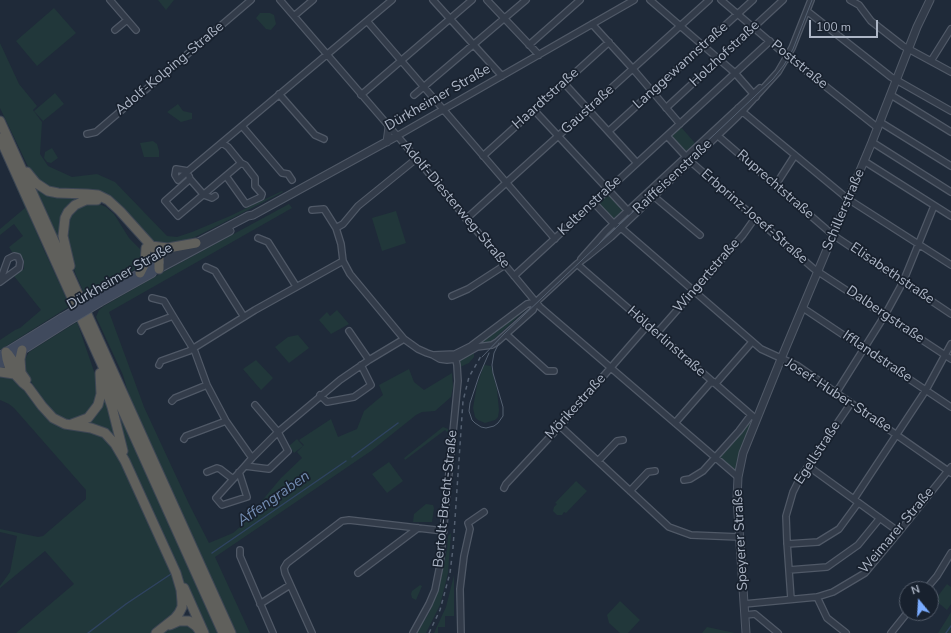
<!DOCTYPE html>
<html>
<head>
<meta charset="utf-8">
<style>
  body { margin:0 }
  #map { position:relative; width:951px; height:633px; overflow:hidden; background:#1f2a39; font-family:"Nunito Sans",sans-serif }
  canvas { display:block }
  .north { position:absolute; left:899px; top:581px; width:40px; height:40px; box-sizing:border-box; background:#18212e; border:1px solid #545d6b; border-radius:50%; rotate:342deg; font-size:11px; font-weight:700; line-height:16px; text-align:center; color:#adb6c6 }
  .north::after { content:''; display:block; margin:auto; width:14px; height:18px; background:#79abff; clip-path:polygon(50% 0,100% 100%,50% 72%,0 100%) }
  .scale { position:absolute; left:809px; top:20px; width:69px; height:18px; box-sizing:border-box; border:2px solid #adb6c6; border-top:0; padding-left:5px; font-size:12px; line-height:14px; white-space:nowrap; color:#adb6c6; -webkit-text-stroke:3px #18212e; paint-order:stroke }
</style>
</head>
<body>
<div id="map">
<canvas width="951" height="633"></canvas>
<div class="north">N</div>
<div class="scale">100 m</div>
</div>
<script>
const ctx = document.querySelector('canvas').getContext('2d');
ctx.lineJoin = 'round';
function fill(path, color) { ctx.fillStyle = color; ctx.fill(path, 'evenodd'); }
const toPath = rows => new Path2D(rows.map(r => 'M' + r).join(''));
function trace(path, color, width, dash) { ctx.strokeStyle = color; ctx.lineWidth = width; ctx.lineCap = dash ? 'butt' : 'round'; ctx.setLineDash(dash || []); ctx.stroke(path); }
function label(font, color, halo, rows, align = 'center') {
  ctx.font = font + ' "Nunito Sans",sans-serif'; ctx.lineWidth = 3.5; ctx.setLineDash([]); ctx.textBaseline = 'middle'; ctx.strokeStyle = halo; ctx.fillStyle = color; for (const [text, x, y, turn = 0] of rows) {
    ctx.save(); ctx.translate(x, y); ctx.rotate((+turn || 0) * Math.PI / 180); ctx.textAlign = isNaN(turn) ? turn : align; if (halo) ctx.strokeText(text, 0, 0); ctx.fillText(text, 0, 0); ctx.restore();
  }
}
fill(toPath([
  [158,0,174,0,166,10],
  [54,8,76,33,37,66,16,41],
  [260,13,270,13,274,15,276,24,271,30,266,29,256,18],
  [0,43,19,84,37,106,33,110,42,122,40,154,48,166,72,177,97,174,115,182,167,236,177,237,192,232,230,216,282,191,283,192,219,225,195,237,177,243,166,245,154,244,115,204,52,190,34,179,0,108],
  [55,93,64,104,43,121,34,111],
  [178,104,183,111,192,113,192,119,181,122,167,112],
  [680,126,695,143,684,153,669,136],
  [153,141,157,144,159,151,159,157,144,157,140,143],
  [0,145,44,250,70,306,0,350,0,340,15,330,20,328,41,310,14,276,24,269,24,260,20,254,12,252,9,247,23,236,14,224,0,235,0,229,25,208,0,150],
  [52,148,58,158,51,163,47,162,44,158,45,152],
  [34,185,87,194,72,207,61,244],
  [608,192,624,209,612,220,596,203],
  [91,202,99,204,106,207,114,214,129,238,140,249,142,256,138,265,134,270,86,297,76,275,70,257,66,239,69,217,75,210],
  [289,204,292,208,109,312,144,407,189,504,209,543,233,533,240,527,281,478,302,458,297,452,304,445,299,440,331,419,338,437,357,429,364,411,383,395,379,385,409,369,414,382,424,390,452,373,453,387,451,397,435,411,422,412,416,415,371,451,215,557,250,633,236,633,130,399,123,375,96,317,99,310,104,306,158,275],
  [396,211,406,243,382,251,372,218],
  [524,309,525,310,490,343,476,345,477,343],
  [337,310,349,324,331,334,319,320,327,312,330,316],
  [77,322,97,380,97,402,81,419,67,421,53,414,39,396,26,372,24,361,29,352],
  [298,335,309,348,289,363,275,347,288,337],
  [474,352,474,357,469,363,460,367,460,360],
  [256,360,273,378,261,390,243,369],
  [484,365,491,366,497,390,499,410,498,417,495,420,485,423,478,420,475,417,473,408,477,385],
  [0,376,6,376,12,378,20,385,42,414,56,425,63,428,81,430,104,437,114,447,166,559,165,560,180,590,180,609,171,619,151,633,16,633,74,584,45,551,0,588,0,586,10,572,17,536,0,532,0,529,38,537,43,536,86,499,86,490,14,408,9,404,0,400],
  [103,391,119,444,84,422],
  [114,400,220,633,206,633,131,467,120,432],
  [752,417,755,419,737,475,717,458],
  [443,427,448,429,448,431,447,432,445,430,405,460,404,458],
  [297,439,303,446,294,453,289,446],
  [389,462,403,481,387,493,372,474],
  [576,481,587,491,566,513,564,512,562,515,557,515,553,511,554,507,557,504,555,503],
  [426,504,433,505,434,508,432,522,413,522,414,514],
  [451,533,448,573,440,605,426,633,417,633,429,613,440,582,447,550,448,536],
  [454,575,454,616,445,616,445,627,438,627,438,633,434,633,446,607],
  [947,584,951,587,951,604,947,610,935,600],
  [420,585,422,586,416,600,412,598,411,594,412,591],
  [620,601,640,620,628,633,620,633,609,623,607,615],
  [951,612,951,633,938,633,945,622],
  [174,624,190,624,199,633,161,633],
  [707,627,735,633,702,633]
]), '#21373a');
trace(toPath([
  [352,457,398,423],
  [212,553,346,461],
  [88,633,126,604,171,574],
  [946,633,951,626]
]), '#2f4360', 1.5);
const minor = toPath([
  [110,0,136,30],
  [280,0,406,146,540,307,738,477],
  [433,0,502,76],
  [487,0,539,55],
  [650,0,735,73,756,97],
  [721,0,781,51,878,128],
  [850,0,859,5,871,21,903,46,951,72],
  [807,11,891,77,951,111],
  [294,16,313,0],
  [367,21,555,239],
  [592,24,633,69,680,124],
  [115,30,127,20],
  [529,45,580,0],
  [931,61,951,29],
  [564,83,637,163],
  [279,94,315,135,324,139],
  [361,95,472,0],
  [414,95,526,0],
  [891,95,951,132],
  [666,108,783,0],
  [738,108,848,199,951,265],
  [534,110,629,212],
  [880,122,951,166],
  [242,126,282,173,288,174,292,180],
  [609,131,753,0],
  [87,134,96,132,251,0],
  [717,135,833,235,951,314],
  [397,136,634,0],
  [667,136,690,161,814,269,951,359],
  [872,142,951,192],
  [483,156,609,42],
  [864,161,951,216],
  [188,171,178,180,175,175,176,169,188,171,392,0],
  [189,176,190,179,204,195,212,198,215,196],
  [226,176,246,204,261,197,262,194,255,186,255,178,245,165,241,163],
  [190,179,165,201,178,216,241,163,228,147,222,143],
  [775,186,795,155],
  [651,194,700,235],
  [594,203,614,224,620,227,761,349,798,366,951,473],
  [312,210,324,209,336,228,341,244,343,261,350,274,404,339,418,349,427,353,433,355,455,354,471,346,527,304,536,302],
  [466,219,709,0],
  [336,228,343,224,358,206,416,159],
  [258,238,268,242,296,286],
  [581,259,606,231,760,88],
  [577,264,756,419],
  [206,267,215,271,244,317],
  [514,276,770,41],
  [0,281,8,259,14,256,18,257,20,262,19,268,0,282],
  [452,296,468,289,505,265],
  [152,298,164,301,173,316,195,352,207,385,226,421,252,458],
  [803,308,951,407],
  [141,331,144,327,173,316],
  [349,331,369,360],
  [657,333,743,235,755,218],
  [507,335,547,371,554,371],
  [433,355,440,359,447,360,456,359,477,347,492,345,497,342,533,310,536,302,577,264,589,255,611,237,738,116,778,72,792,48,811,0],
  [159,365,161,361,189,351,255,310,343,261],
  [836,393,885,315,903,282,934,206],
  [320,395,327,402,354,397,371,385,361,365],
  [172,401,175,398,207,385],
  [675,423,710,383,717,382,752,342],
  [560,426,669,527,691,535,739,537],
  [184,439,186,436,226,421],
  [598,461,617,441,623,440],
  [245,466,269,469,288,451,278,432,255,405],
  [808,466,899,532],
  [207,472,217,468,220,469,233,479],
  [239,472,247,497,222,505,216,498,245,466,252,458,278,432,340,380,369,360,404,339],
  [684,480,690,479,703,471,739,431,751,415],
  [504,488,506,484,560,426,647,326],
  [630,491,648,472,655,471],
  [854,499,926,390,951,344],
  [787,544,818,542,839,529,858,503],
  [240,550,240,556,273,633],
  [789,570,827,567,858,545,880,518],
  [358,573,418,528],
  [926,589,937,576,951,553],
  [817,597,827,618,846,633],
  [791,599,787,542,786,516,793,492,800,478,851,403],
  [260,604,290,585],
  [744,604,817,597,833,592,865,573,899,532,951,467],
  [745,615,755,614,778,633],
  [312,633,285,573,284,568,287,563,342,521,349,520,444,531],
  [413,633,429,604,435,590,440,565,458,381,457,365,455,356],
  [461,633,460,589,464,556,470,529,468,523,484,512],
  [891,633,907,613]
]);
const tertiary = toPath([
  [387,142,389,127],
  [160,262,248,216,253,215,397,136],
  [159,269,230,231],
  [746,633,737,498,738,477,743,453,781,359,872,142,917,27,930,0]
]);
const secondary = toPath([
  [98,297,160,262],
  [100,302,152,273],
  [0,356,62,318],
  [0,364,65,323]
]);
const trunk = toPath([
  [0,121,231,633],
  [0,138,223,633],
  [27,172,36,183,48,191,58,193,87,194,98,195,108,200,120,211,156,251,159,257,159,269],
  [151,246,168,248,196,243],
  [70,266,63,236,65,218,68,212,75,205,86,200,97,200],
  [140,273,145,263,146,248],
  [6,352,7,359,10,369,23,383,28,387,42,406,53,418,65,424,91,428,105,433,115,444,125,461,176,573,181,590,182,602,182,607,179,613,175,618,156,633],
  [8,354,26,380],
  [0,372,14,374],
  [21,373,20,359,22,350],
  [104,383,112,407,123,451],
  [72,424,88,418,98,405,101,394,100,373],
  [184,588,204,633],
  [170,625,179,621,189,621,196,626,201,633]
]);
trace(minor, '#505967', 8);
trace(tertiary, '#505967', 9);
trace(secondary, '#505967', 10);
trace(trunk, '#3d4654', 11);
trace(minor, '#333c4a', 5.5);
trace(tertiary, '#333c4a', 7);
trace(secondary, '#404a5d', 8);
trace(trunk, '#60605c', 9);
trace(toPath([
  [489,353,479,376,470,403,469,411,472,420,475,423,481,427,486,428,494,426,498,423,503,416,503,407,493,373,492,365,494,353,499,343],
  [482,357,505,333,773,79,784,65,793,49,812,0]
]), '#546071', 1);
trace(toPath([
  [429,633,440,610,450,573,453,548,463,401,469,377,481,356]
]), '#546071', 1.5, [4, 4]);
const secondaryBridge = toPath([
  [62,318,98,297],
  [65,323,100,302]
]);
trace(secondaryBridge, '#505967', 10, []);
trace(secondaryBridge, '#404a5d', 8);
label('14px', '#adb6c6', '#18212e', [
  ["Holzhofstraße",725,54,-43],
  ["Poststraße",799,65,39],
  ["Langgewannstraße",681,66,-42],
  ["Adolf-Kolping-Straße",170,69,-40],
  ["Dürkheimer Straße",438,98,-30],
  ["Haardtstraße",546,99,-42],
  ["Gaustraße",588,110,-42],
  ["Raiffeisenstraße",673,177,-43],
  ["Ruprechtstraße",775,185,41],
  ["Adolf-Diesterweg-Straße",455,205,50],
  ["Keltenstraße",590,206,-43],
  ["Schillerstraße",844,210,-67],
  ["Erbprinz-Josef-Straße",754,217,41],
  ["Elisabethstraße",892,274,34],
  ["Wingertstraße",707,276,-49],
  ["Dürkheimer Straße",120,277,-30],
  ["Dalbergstraße",885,315,34],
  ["Hölderlinstraße",666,342,41],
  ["Ifflandstraße",877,357,34],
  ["Josef-Huber-Straße",838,396,33],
  ["Mörikestraße",576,407,-48],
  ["Egellstraße",818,453,-57],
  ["Bertolt-Brecht-Straße",446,499,-84],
  ["Weimarer Straße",897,531,-50],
  ["Speyerer Straße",741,540,-93]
]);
label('italic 15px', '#738cb1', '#18212e', [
  ["Affengraben",274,499,-35]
]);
</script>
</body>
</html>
